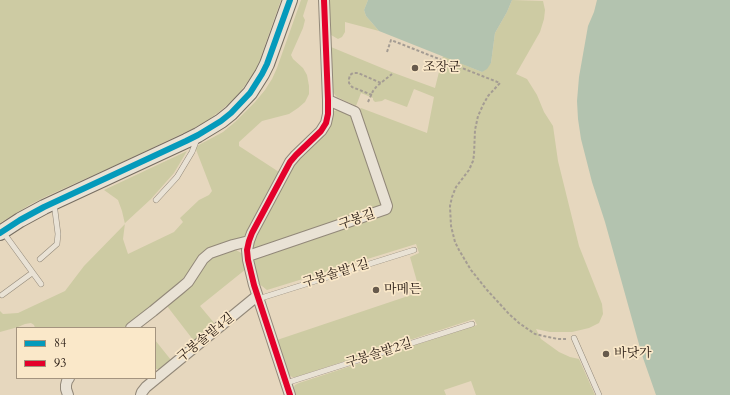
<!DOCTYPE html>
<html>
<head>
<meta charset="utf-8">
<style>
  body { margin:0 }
  #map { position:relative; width:730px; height:395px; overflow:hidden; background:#e6d7be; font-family:Cardo,serif }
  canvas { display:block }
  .legend { position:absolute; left:16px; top:327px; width:140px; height:52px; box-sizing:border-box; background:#fae8c9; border:1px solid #a4947f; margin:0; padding:5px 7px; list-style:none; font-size:12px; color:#23160f }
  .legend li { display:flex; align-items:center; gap:8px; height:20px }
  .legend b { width:20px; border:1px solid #a4947f }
</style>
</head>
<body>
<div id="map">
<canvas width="730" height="395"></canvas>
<ul class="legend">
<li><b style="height:5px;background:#049abb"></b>84</li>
<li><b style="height:5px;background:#e4002b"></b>93</li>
</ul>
</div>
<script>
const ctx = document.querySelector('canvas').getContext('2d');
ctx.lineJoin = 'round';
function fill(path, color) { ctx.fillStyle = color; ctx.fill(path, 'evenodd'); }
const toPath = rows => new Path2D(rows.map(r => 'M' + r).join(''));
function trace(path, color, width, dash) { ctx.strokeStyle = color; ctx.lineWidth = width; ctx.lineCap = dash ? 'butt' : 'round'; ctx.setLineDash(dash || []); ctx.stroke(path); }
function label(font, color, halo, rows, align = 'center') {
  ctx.font = font + ' Cardo,"Noto Serif KR",serif'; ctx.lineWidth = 3.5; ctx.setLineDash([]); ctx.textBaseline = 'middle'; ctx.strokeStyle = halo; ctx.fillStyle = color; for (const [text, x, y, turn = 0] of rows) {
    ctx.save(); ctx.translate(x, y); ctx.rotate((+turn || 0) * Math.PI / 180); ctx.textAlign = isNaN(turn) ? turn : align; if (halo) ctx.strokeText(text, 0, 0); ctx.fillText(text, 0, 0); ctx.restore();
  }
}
fill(toPath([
  [0,0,281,0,259,62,255,71,241,91,232,101,220,111,207,121,192,129,118,164,47,196,31,204,0,223],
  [301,0,308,0,303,16,305,20,303,28,291,55,293,59,303,68,307,75,309,86,309,94,305,102,298,108,289,114,262,121,239,142,239,146,279,172,249,232,242,238,207,248,186,276,166,295,144,314,123,328,35,328,34,325,31,323,25,324,18,327,0,332,0,311,3,314,18,313,65,291,84,266,125,224,122,211,118,200,104,190,187,151,174,173,151,199,125,223,123,239,128,254,174,232,183,222,180,218,199,200,209,195,212,191,195,147,223,132,235,122,255,102,265,90,272,79,277,68],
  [329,0,368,0,364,10,366,16,379,31,345,22,345,32,342,37,338,39,331,35],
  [512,0,543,1,545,10,544,19,540,32,516,74,527,79,537,95,544,112,553,126,558,161,579,246,602,304,603,314,599,323,589,328,572,332,550,332,536,329,541,339,559,352,570,357,579,359,595,395,476,395,471,381,444,390,446,395,295,395,293,389,295,385,299,383,477,325,474,319,296,377,292,377,289,375,277,340,420,292,410,257,419,253,416,244,267,290,258,283,252,256,252,246,255,236,294,165,300,158,319,141,326,132,332,112,337,110,352,115,361,108,427,133,434,97,414,89,407,107,385,99,382,101,375,102,373,100,373,98,361,93,356,106,337,97,335,95,331,88,331,47,394,73,435,88,443,56,482,72,491,63,495,33,507,12],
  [236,250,243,254,246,269,200,306,215,324,194,341,167,306,212,256],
  [155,340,171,360,159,369,155,369]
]), '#cdcba3');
fill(toPath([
  [368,0,512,0,507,12,495,33,491,63,487,69,482,72,379,31,366,16,364,10],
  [597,0,730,0,730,395,656,395,642,355,605,222,592,182,581,139,578,119,577,101,579,77,588,26,594,12]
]), '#b3c3af');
const lane = toPath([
  [156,200,177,177,192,152,197,139],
  [3,232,41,284],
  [40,259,57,244,58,234,54,203],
  [2,295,32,273],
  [258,299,414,250],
  [574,338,599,395],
  [286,383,472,324]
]);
const street = toPath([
  [248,256,386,209,387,206,386,203,355,112,328,100],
  [131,328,153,311,181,288,188,282,203,259,210,253,233,245,249,241],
  [68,395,66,389,66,385,67,381,69,378],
  [141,395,142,392,146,387,257,296],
  [290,395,254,285,248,260,247,250,249,241,252,233,290,162,296,155,321,131,326,123,328,114,328,100,324,0]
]);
const secondary = toPath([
  [0,233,20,220,44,207,186,141,198,135,221,121,231,113,250,93,262,74,267,64,290,0]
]);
trace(lane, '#928879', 6);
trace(street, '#928879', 12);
trace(secondary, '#776e62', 16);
trace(toPath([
  [387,52,391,40,500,83,488,96,483,105,478,116,475,130,474,155,473,161,469,170,456,187,452,197,450,206,451,226,455,242,459,250,471,270,487,290,499,303,509,314,519,323,535,334,548,337,558,339,566,339],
  [372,95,352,87,349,83,349,79,350,75,353,73,358,73,381,83],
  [368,102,373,91,377,86,392,74]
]), '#a49c93', 2, [3, 2]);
trace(lane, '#e9e2d5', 5);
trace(street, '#e9e2d5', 10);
trace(secondary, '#e9e2d5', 14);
trace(toPath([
  [0,233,20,220,44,207,186,141,198,135,221,121,231,113,250,93,262,74,267,64,290,0]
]), '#049abb', 6);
trace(toPath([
  [290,395,254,285,248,260,247,250,249,241,252,233,290,162,296,155,321,131,326,123,328,114,328,100,324,0]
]), '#e4002b', 6);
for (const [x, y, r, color] of [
  [415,68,4,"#675a4c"],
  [376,290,4,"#675a4c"],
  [606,354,4,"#675a4c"]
]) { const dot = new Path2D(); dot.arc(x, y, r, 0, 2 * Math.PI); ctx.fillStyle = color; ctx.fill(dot); trace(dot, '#fae8c9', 1.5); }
label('13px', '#23160f', '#fae8c9', [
  ["조장군",423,68],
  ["마메든",384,290],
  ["바닷가",614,354]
], 'left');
label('13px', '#23160f', '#fae8c9', [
  ["구봉길",357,220,-19],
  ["구봉솔밭1길",336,274,-17],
  ["구봉솔밭4길",206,338,-39],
  ["구봉솔밭2길",379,354,-18]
]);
</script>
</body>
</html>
